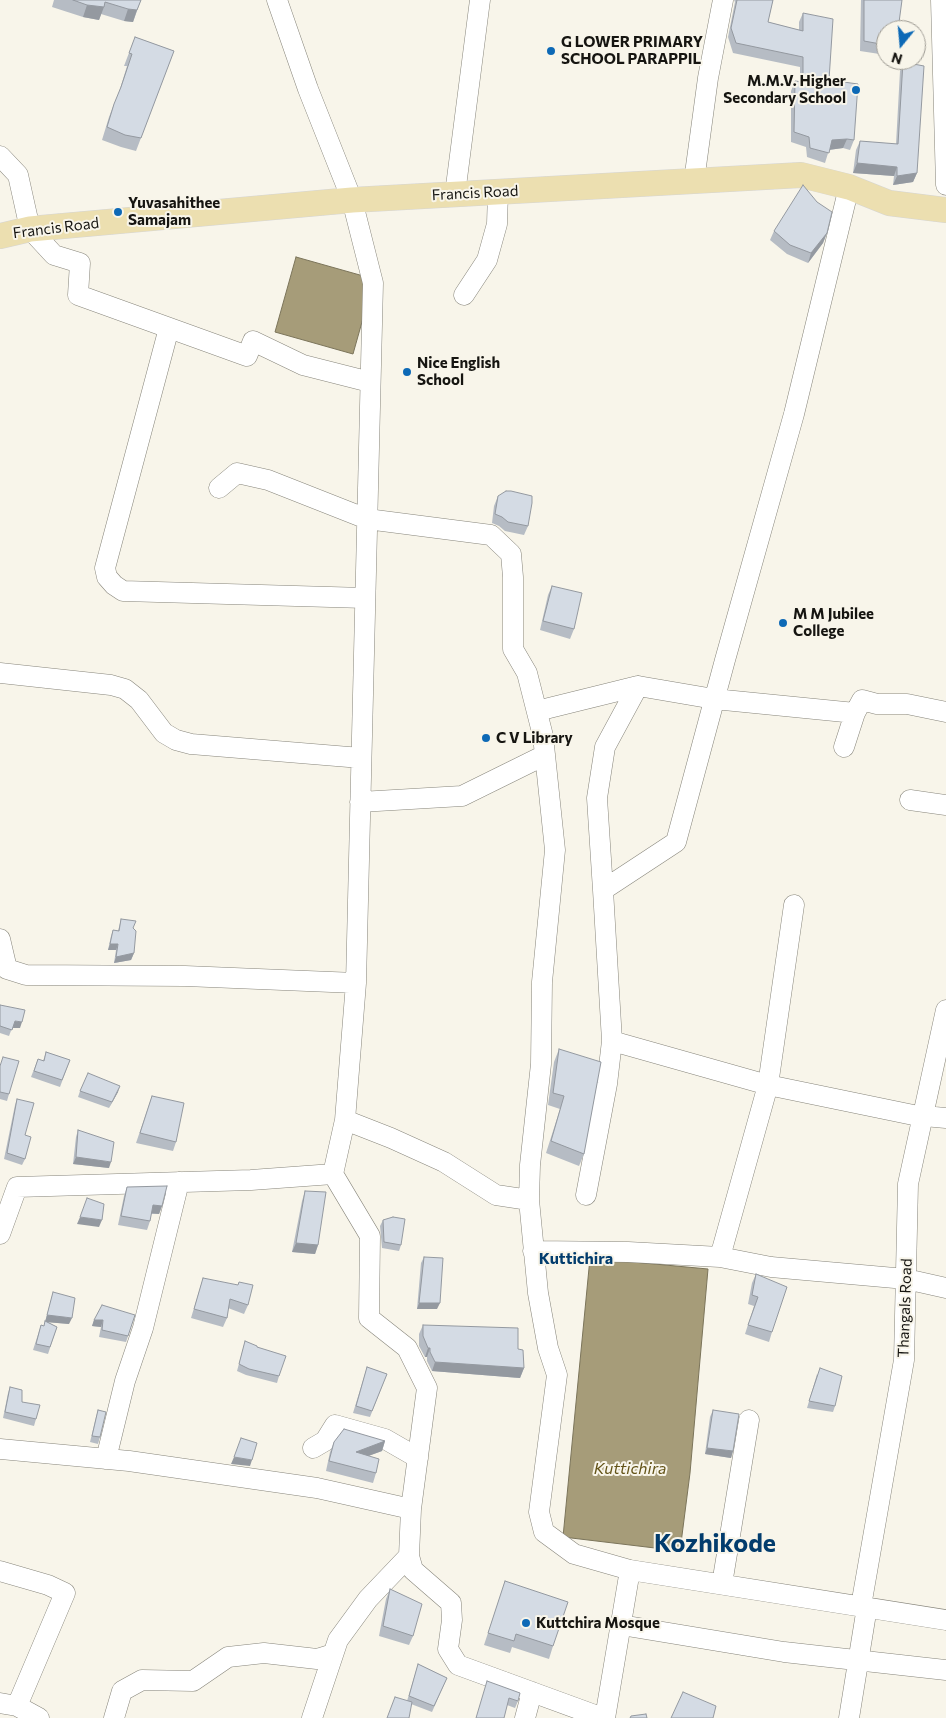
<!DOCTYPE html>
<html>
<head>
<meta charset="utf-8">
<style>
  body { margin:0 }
  #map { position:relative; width:946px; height:1718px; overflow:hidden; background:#f8f5ea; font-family:Commissioner,sans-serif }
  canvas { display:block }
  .north { position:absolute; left:876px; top:20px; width:50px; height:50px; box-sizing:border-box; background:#f8f5ea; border:1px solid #9e9b93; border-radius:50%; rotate:197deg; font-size:14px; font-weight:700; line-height:20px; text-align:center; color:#161511 }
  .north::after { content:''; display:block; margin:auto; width:18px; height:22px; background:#0d69b6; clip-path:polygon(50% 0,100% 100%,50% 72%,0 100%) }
</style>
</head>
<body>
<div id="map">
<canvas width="946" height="1718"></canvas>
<div class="north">N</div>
</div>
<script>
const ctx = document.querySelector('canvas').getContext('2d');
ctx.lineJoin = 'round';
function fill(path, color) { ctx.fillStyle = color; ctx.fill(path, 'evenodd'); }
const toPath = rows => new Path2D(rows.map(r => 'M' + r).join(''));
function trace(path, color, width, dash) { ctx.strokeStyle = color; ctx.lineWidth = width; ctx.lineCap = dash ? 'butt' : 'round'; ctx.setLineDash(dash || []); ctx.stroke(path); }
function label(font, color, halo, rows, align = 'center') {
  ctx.font = font + ' Commissioner,sans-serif'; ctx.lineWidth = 4; ctx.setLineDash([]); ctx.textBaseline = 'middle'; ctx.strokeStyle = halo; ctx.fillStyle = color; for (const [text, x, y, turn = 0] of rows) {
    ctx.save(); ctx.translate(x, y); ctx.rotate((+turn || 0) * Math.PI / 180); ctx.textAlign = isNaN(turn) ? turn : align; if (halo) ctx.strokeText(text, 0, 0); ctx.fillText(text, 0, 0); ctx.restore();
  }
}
const water = toPath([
  [296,257,374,279,353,354,275,332,296,257],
  [590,1258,708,1269,690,1473,680,1551,563,1537,590,1258]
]);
fill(water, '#a69c79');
trace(water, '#7b745a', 1);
const minor = toPath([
  [277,0,308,89,352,200,373,283,356,983,345,1120,333,1174,370,1236,369,1318,407,1348,427,1388,411,1509,409,1556,413,1570,451,1603,452,1620,448,1649,458,1665,603,1718],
  [941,0,946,185],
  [0,156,18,175,30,229,54,255,80,263,78,295,247,356,253,341,303,365,370,382],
  [694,181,708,78,723,0],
  [455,194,480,0],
  [464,295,487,260,497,224,498,192],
  [169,328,105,568,107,577,114,585,123,591,365,598],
  [219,488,237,473,268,480,367,519,491,535,511,554,513,577,513,649,527,673,543,736,555,850,542,982,541,1064,530,1165,529,1200,538,1293,548,1348,557,1375,539,1512,544,1532,574,1554,630,1570],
  [0,673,111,685,125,689,139,700,164,733,176,740,191,744,361,758],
  [537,711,638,686,714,699,855,713],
  [844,747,855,713,862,700,877,704,907,704,946,712],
  [910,800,946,805],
  [360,802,462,796,545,755],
  [603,890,597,798,605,747,638,686],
  [794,905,768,1085,923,1117,924,1116,946,1118],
  [0,939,7,969,26,975,185,976,356,983],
  [345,1120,391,1138,444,1162,496,1195,529,1200],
  [586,1195,607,1084,612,1041],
  [0,1234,17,1187,251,1180,333,1174],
  [533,1251,628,1252,720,1257,771,1267,906,1279,946,1288],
  [720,1257,768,1085,612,1041,603,890,676,842,725,660,794,414,849,187],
  [313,1448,325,1441,335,1425,385,1439,418,1458],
  [0,1449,129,1461,317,1488,411,1509],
  [106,1459,125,1381,143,1328,179,1182],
  [0,1571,48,1585,65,1593,17,1706],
  [722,1584,749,1420],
  [861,1606,904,1360,908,1184,946,1010],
  [621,1625,784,1652,946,1670],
  [0,1703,17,1706,39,1718],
  [114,1718,122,1691,142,1680,193,1681,228,1657,264,1653,317,1659,333,1654],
  [312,1718,338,1640,368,1599,409,1556],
  [525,1718,532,1692],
  [605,1718,630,1570,946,1620],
  [849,1718,867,1607]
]);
const major = toPath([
  [0,236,30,229,352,200,801,175,849,187,889,203,946,210]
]);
trace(minor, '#87857b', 21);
trace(major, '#d5d5d4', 26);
trace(minor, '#fff', 20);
trace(major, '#ecdfb0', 25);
fill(toPath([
  [54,0,141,0,133,22,124,21,101,14,99,20,83,17,52,7],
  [734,0,773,0,768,22,799,30,799,22,803,13,854,140,850,150,843,148,829,150,825,163,807,157,806,147,791,142,791,91,795,81,800,82,800,67,733,53,728,37,735,2],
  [861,0,902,0,886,30,886,55,860,51],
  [135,37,174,51,136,151,121,147,102,140,109,117,114,104,119,92,127,66,124,66],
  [903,62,917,173,913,182,893,185,894,176,853,173,856,150,860,141,896,144,900,71],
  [774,231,827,233,823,243,808,263,787,254,770,240],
  [498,496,528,526,524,535,505,531,499,526,492,523,494,506],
  [552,586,574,629,570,639,540,630,548,595],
  [121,919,134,928,134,953,131,960,114,963,116,950,108,950,111,936,113,930,118,931],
  [0,1005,20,1028,12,1028,9,1036,0,1033],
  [559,1049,584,1154,579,1166,546,1153,560,1109,548,1105,554,1062],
  [46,1052,70,1060,60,1087,31,1077,38,1059,43,1061],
  [0,1065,9,1094,7,1101,0,1099],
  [80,1091,118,1092,109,1108,78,1097],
  [152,1096,176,1142,173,1151,136,1143],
  [17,1099,25,1135,25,1159,22,1165,4,1159,15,1105],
  [78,1130,109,1168,73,1164,76,1137],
  [127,1187,162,1206,159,1214,151,1214,150,1221,147,1230,118,1225,124,1196],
  [305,1191,318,1245,315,1254,292,1252,302,1201],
  [383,1220,401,1245,399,1251,382,1248,380,1226],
  [424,1257,437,1309,417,1309,421,1263],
  [756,1274,772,1332,769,1342,745,1334,754,1306,748,1304,752,1283],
  [203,1278,248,1305,244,1314,228,1308,227,1318,223,1327,191,1318],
  [53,1292,69,1324,48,1322,57,1327,48,1354,33,1350,41,1325,44,1326,45,1322],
  [135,1315,126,1342,99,1337,101,1327,92,1326,94,1320],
  [423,1325,518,1349,524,1368,520,1378,432,1371,427,1361,427,1357,425,1357,419,1346,419,1334],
  [245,1341,257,1347,279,1376,277,1383,246,1375,237,1371],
  [367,1367,387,1374,370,1417,353,1413],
  [817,1374,835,1406,833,1412,807,1408],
  [10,1387,36,1419,34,1426,3,1418,8,1393],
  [98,1410,100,1437,98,1444,90,1442,96,1417],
  [713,1410,733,1451,731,1458,705,1454,710,1417],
  [385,1441,382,1451,368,1456,376,1473,373,1483,326,1471,330,1452,334,1442],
  [505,1581,553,1646,549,1659,512,1647,510,1653,484,1645],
  [390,1589,413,1636,409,1645,379,1636,386,1599],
  [418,1664,447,1678,432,1712,411,1704,407,1701],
  [485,1687,518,1701,515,1708,507,1705]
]), '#b6bcc4');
fill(toPath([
  [87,5,104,7,99,20,83,17],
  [128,9,137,10,133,22,124,21],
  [847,139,843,148,828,150,832,140],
  [857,163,897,167,894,176,853,173],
  [917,173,913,182,893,185,897,176],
  [827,233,823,243,808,263,811,253],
  [110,944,118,944,116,950,108,950],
  [134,953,131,960,114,963,116,957],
  [15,1021,22,1022,20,1028,12,1028],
  [120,1086,118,1092,109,1108],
  [76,1157,111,1162,109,1168,73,1164],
  [153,1205,162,1206,159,1214,150,1213],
  [80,1217,102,1220,99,1227,77,1224],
  [296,1243,318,1245,315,1254,292,1252],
  [419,1303,440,1303,437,1309,417,1309],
  [47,1315,72,1318,69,1324,45,1322],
  [94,1320,103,1320,101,1327,92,1326],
  [428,1348,430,1348,427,1357,425,1357],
  [435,1362,524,1368,520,1378,432,1371],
  [385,1441,382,1451,352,1462,356,1452],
  [707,1448,733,1451,731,1458,705,1454],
  [234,1457,252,1460,250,1466,231,1464]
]), '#9499a0');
const building = toPath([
  [73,0,141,0,137,10,128,9,105,2,104,7,87,5,73,0],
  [737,0,773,0,768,22,803,31,803,13,833,19,829,80,858,84,854,140,847,139,832,140,829,153,810,148,809,137,794,132,795,81,803,82,803,57,736,43,731,28,737,0],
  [864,0,902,0,898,30,886,30,886,45,864,41,864,0],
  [135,37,174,51,141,138,125,135,107,127,114,104,121,87,132,54,129,53,135,37],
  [903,62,924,66,917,173,897,176,897,167,857,163,860,141,898,144,903,62],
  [803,185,817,202,832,212,827,233,811,253,790,245,774,231,803,185],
  [506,491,511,491,532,496,532,503,528,526,508,522,502,517,495,514,498,496,506,491],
  [552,586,582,593,574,629,543,621,552,586],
  [121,919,136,921,133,928,136,931,134,953,116,957,118,944,110,944,113,930,119,931,121,919],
  [0,1005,25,1010,22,1022,15,1021,12,1030,0,1026,0,1005],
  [559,1049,601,1062,584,1154,551,1141,564,1096,553,1093,559,1049],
  [46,1052,70,1060,62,1080,34,1071,38,1059,44,1061,46,1052],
  [3,1057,19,1061,9,1094,0,1092,0,1066,3,1057],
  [88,1073,120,1086,112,1102,80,1091,88,1073],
  [152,1096,184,1103,176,1142,140,1133,152,1096],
  [17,1099,34,1103,25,1135,31,1137,25,1159,7,1153,17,1099],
  [78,1130,114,1142,111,1162,76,1157,78,1130],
  [167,1186,162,1206,153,1205,150,1221,121,1216,127,1187,167,1186],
  [305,1191,326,1192,318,1245,296,1243,305,1191],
  [87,1198,104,1204,102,1220,80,1217,87,1198],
  [393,1217,405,1219,401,1245,384,1242,383,1220,393,1217],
  [424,1257,443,1258,440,1303,419,1303,424,1257],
  [756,1274,787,1287,772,1332,748,1325,758,1297,752,1295,756,1274],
  [203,1278,238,1285,239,1282,253,1285,248,1305,230,1299,227,1318,194,1309,203,1278],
  [53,1292,75,1298,72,1318,47,1315,53,1292],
  [102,1305,135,1315,128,1336,102,1330,103,1320,94,1320,102,1305],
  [45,1321,57,1327,50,1347,36,1344,41,1325,44,1326,45,1321],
  [423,1325,518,1328,518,1349,523,1350,524,1368,435,1362,430,1352,430,1348,428,1348,423,1336,423,1325],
  [245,1341,257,1346,257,1347,286,1356,279,1376,249,1369,239,1364,245,1341],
  [367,1367,387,1374,372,1411,356,1406,367,1367],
  [820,1368,842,1376,835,1406,809,1401,820,1368],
  [10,1387,22,1390,22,1402,40,1405,36,1419,5,1412,10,1387],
  [98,1410,106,1412,100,1437,92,1436,98,1410],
  [713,1410,739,1414,733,1451,707,1448,713,1410],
  [344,1429,385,1441,356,1452,379,1459,376,1473,329,1461,334,1442,344,1429],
  [241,1438,257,1443,252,1460,234,1457,241,1438],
  [505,1581,568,1602,553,1646,516,1634,514,1641,488,1633,505,1581],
  [390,1589,422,1604,413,1636,383,1626,390,1589],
  [418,1664,447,1678,434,1706,409,1696,418,1664],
  [487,1681,520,1693,518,1701,509,1698,504,1718,476,1718,487,1681],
  [683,1692,716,1706,713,1718,671,1718,683,1692],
  [395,1697,412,1702,409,1718,387,1718,395,1697],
  [646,1714,647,1718,630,1718,631,1716,646,1714]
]);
fill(building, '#d4dbe4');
trace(building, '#9499a0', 1);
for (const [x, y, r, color] of [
  [551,51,5,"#0d69b6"],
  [856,90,5,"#0d69b6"],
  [118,212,5,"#0d69b6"],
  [407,372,5,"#0d69b6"],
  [783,623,5,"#0d69b6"],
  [486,738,5,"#0d69b6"],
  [526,1623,5,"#0d69b6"]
]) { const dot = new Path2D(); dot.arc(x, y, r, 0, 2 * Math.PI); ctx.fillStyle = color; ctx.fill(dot); trace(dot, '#f8f5ea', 2); }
label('bold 15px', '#161511', '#f8f5ea', [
  ["G LOWER PRIMARY",561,42],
  ["SCHOOL PARAPPIL",561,59],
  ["M.M.V. Higher",846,81,"right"],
  ["Secondary School",846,98,"right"],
  ["Yuvasahithee",128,203],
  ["Samajam",128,220],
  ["Nice English",417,363],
  ["School",417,380],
  ["M M Jubilee",793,614],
  ["College",793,631],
  ["C V Library",496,738],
  ["Kuttchira Mosque",536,1623]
], 'left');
label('15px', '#161511', '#f8f5ea', [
  ["Francis Road",475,193,-3],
  ["Francis Road",56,228,-7],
  ["Thangals Road",905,1308,-88]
]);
label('bold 16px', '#023c6d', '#f8f5ea', [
  ["Kuttichira",576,1259]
]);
label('italic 16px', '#635317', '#f8f5ea', [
  ["Kuttichira",630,1469]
]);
label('bold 25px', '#023c6d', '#f8f5ea', [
  ["Kozhikode",715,1544]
]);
</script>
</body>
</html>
